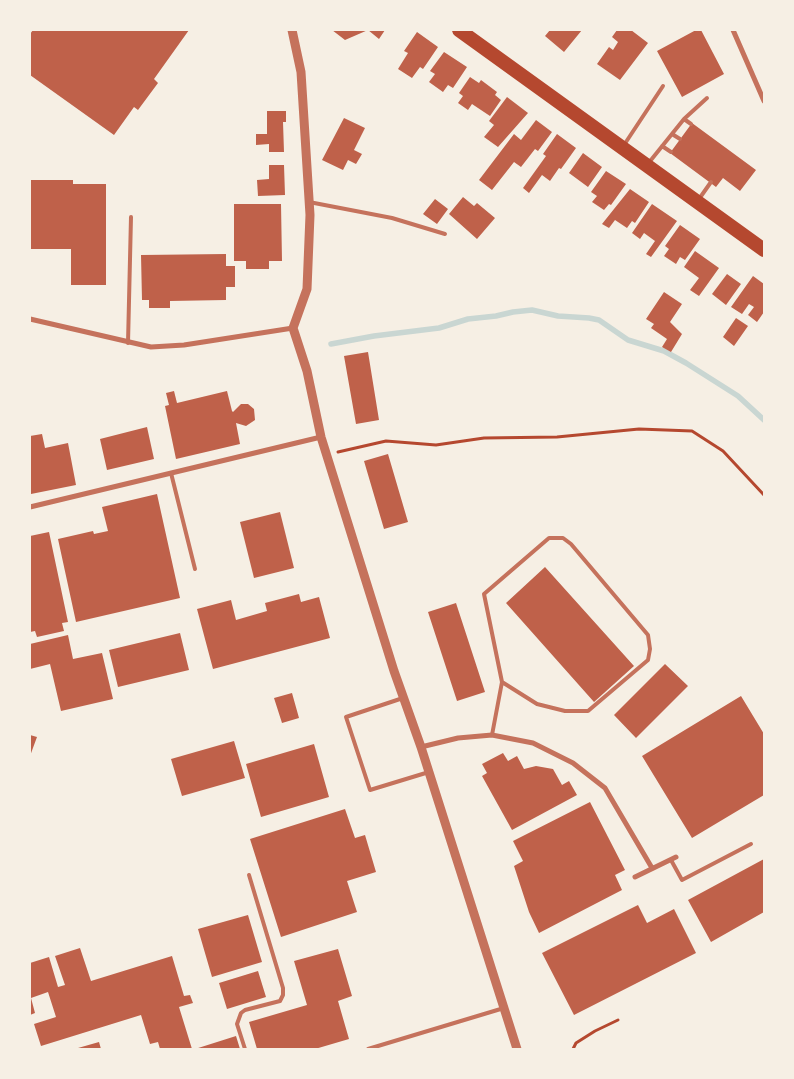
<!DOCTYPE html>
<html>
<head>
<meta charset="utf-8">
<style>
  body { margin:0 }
  #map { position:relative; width:794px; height:1079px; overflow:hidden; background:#f6efe4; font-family:"PT Sans",sans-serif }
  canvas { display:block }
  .frame { position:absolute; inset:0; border:31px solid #f6efe4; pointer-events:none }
</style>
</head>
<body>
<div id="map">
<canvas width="794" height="1079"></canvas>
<div class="frame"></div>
</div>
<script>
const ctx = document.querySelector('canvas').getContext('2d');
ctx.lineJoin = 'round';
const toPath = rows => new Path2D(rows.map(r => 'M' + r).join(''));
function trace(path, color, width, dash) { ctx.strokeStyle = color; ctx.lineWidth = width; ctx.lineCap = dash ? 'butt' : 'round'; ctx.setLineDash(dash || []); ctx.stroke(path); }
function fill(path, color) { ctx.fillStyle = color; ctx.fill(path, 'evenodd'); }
trace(toPath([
  [331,344,374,336,439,328,468,319,496,316,513,312,532,310,558,316,589,318,599,320,628,340,664,351,686,363,738,396,764,420]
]), '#c9d6d2', 5.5);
fill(toPath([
  [33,30,189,30,154,79,158,83,138,110,134,107,114,135,30,75,30,34],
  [332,30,385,30,379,39,368,30,345,40],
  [550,30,582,30,564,52,545,36],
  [617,30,631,30,648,43,620,80,597,64,609,47,613,50,618,42,612,37],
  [696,30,701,30,724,74,682,97,657,51],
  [417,32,438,47,423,69,420,67,412,78,398,69,408,53,404,51],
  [444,52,467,67,453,88,448,85,443,92,429,82,435,74,430,71],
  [470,77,479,83,481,80,497,92,495,95,501,100,490,116,472,104,468,110,458,103,463,96,459,93],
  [507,97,528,113,498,147,484,137,494,125,489,121],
  [267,111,286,111,286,122,283,122,284,152,269,152,269,144,256,145,256,134,267,134],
  [344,118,365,128,354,150,362,154,356,164,348,160,343,170,322,160],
  [536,120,552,132,538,151,535,149,521,167,514,162,492,190,479,180,514,134,521,140],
  [692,123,756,170,740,191,723,178,716,187,670,153],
  [557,134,576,148,561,169,559,168,550,181,542,175,529,193,523,188,546,156,543,154],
  [583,153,602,167,588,187,569,173],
  [269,165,284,165,285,195,258,196,257,180,269,179],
  [606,171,626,184,611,205,609,204,604,210,592,202,597,196,591,192],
  [30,180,73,180,73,184,106,184,106,285,71,285,71,249,30,249],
  [630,189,649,202,635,223,632,221,627,228,615,220,609,228,602,224],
  [463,197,474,206,477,203,495,218,477,239,449,214],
  [435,199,448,209,437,224,423,214],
  [234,204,281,204,282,261,269,261,269,269,246,269,246,261,234,261],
  [652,204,677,221,651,257,646,254,655,241,644,233,640,239,632,233],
  [680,225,700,239,685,260,680,257,676,264,664,256,669,249,665,246],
  [695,251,719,268,699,296,690,290,699,278,684,267],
  [226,254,226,266,235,266,235,287,226,287,226,300,170,301,170,308,149,308,149,300,142,300,141,255],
  [727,274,741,284,726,305,712,294],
  [753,276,764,284,764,312,757,322,748,315,754,307,749,304,742,314,731,307],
  [664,292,682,304,670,322,682,334,671,352,662,347,667,339,651,328,654,324,646,319],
  [736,318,748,326,734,346,723,337],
  [368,352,379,420,356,424,344,356],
  [174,391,177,403,227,391,232,411,233,412,241,404,248,404,254,409,255,420,246,426,236,423,240,444,176,459,165,406,169,405,166,393],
  [147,427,154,459,107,470,100,439],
  [42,434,45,448,68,443,76,485,31,494,30,436],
  [388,454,408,522,384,529,364,461],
  [157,494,180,598,76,622,58,539,93,531,94,534,108,531,102,507],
  [280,512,294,568,254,578,240,522],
  [49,532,68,622,62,623,64,631,37,637,35,631,30,632,30,536],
  [545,567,634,666,594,702,506,603],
  [299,594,301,602,319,597,330,638,213,669,197,609,231,600,236,620,267,611,265,603],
  [456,603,485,692,457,701,428,612],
  [180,633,189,670,118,687,109,650],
  [68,635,73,659,102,653,113,699,61,711,50,664,30,669,30,644],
  [665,664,688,686,636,738,614,715],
  [292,693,299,718,282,723,274,698],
  [741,696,764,734,764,795,692,838,642,756],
  [30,735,37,737,30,756],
  [234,741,245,778,182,796,171,759],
  [314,744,329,797,261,817,246,764],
  [503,753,508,761,517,756,524,769,536,766,553,769,562,785,569,781,577,795,512,830,482,776,487,773,482,764],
  [590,802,625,870,615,875,622,890,539,933,529,912,514,866,523,861,513,841],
  [345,809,355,838,365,835,376,872,347,881,357,912,281,937,250,839],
  [764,859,764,912,711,942,688,900],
  [638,905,647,923,674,909,696,953,574,1015,542,953],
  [248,915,262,962,212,977,198,929],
  [80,948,91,981,172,956,184,996,190,995,193,1003,179,1007,192,1049,160,1049,158,1042,150,1044,141,1015,41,1046,34,1024,56,1017,48,992,31,998,35,1013,30,1015,30,963,49,957,58,987,65,985,55,956],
  [338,949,352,996,338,1001,349,1039,315,1049,257,1049,249,1022,307,1005,294,961],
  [258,971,266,997,227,1009,219,983],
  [236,1036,240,1049,195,1049],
  [99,1042,101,1049,78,1049,78,1048]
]), '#bf614a');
trace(toPath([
  [338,452,386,441,436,445,484,438,557,437,639,429,692,431,723,451,764,495],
  [573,1049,576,1043,595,1031,618,1020]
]), '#b5482f', 3);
trace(toPath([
  [684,119,707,98],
  [672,134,680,139],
  [624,145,663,86],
  [662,146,671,152],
  [646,162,651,160,684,119,691,124],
  [699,199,711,182],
  [309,202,392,218,445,234],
  [128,343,131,217],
  [171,473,195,569],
  [403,698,346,717,370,790,429,772],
  [492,735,502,682,484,594,549,538,563,538,571,544,648,635,650,649,648,660,588,711,565,711,537,704,502,682],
  [671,860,682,880,751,844],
  [245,1049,237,1024,241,1013,245,1010,280,1001,283,995,283,988,249,875],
  [368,1049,504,1008]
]), '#c5725c', 4);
trace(toPath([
  [733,30,764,101],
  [30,319,151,347,184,345,293,328],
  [30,507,321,437],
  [421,747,458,738,492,735,533,743,573,763,605,788,652,868],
  [635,877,676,857]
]), '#c5725c', 5);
trace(toPath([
  [292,30,301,72,310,215,307,289,293,328,307,371,321,437,394,671,421,747,517,1049]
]), '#c5725c', 9);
trace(toPath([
  [459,30,764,250]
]), '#b5482f', 14);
</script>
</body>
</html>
